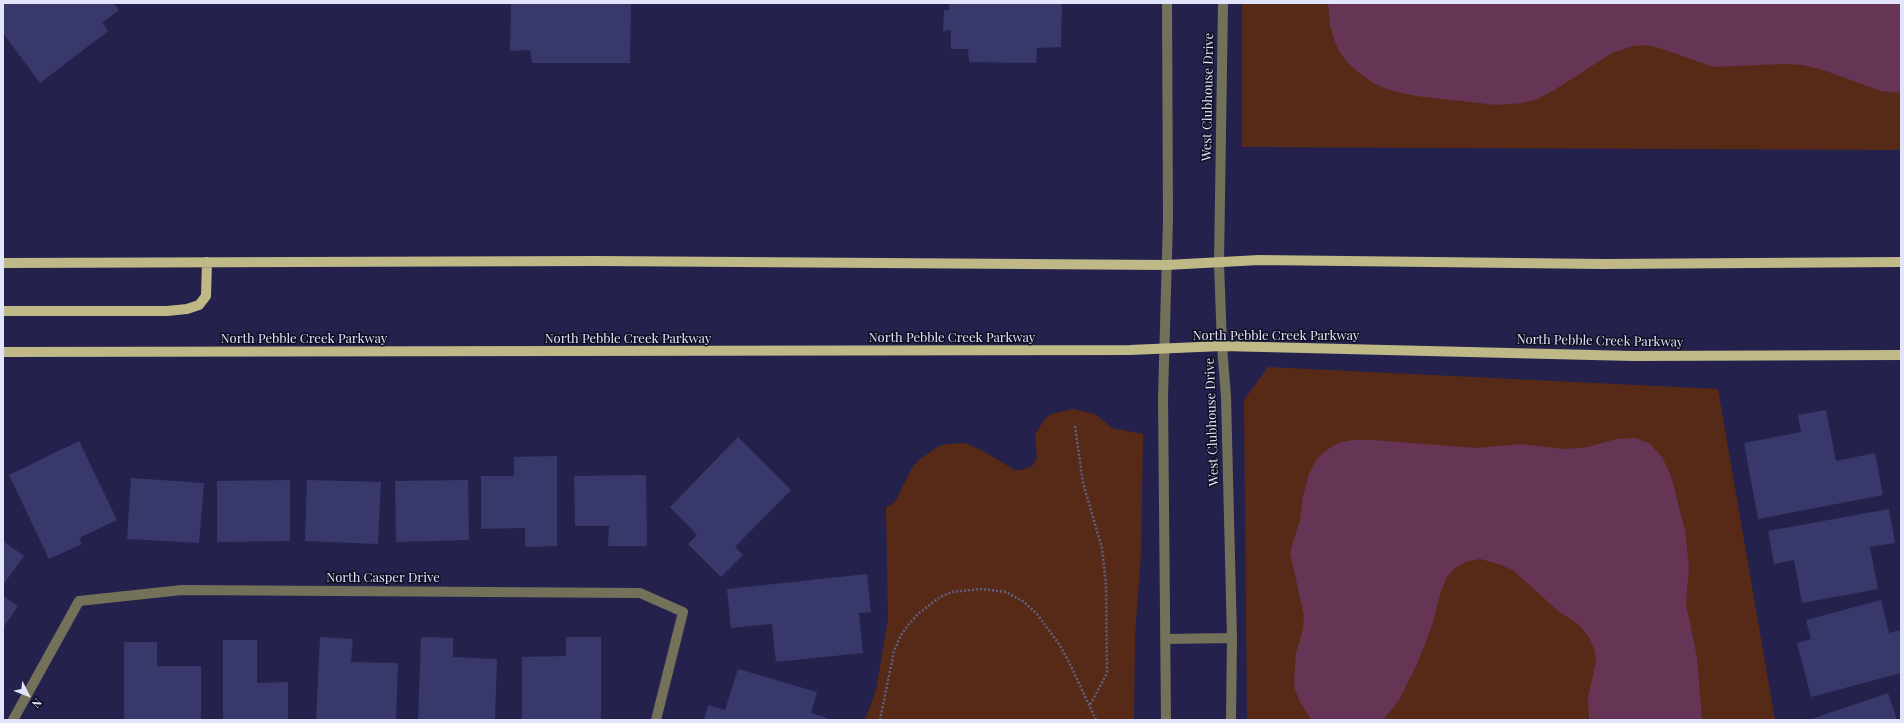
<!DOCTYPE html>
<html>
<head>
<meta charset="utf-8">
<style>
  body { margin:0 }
  #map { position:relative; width:1904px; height:723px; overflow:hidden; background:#24224d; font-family:"Playfair Display",serif }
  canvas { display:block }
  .frame { position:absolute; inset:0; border:4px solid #e2e4fb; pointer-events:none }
  .north { position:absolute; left:8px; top:675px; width:40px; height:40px; -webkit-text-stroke:3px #0f0f22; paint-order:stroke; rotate:132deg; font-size:11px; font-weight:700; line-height:16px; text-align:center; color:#e2e4fb }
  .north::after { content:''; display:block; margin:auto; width:14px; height:18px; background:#e2e4fb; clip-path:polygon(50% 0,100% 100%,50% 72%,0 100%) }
</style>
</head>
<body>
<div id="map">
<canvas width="1904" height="723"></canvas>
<div class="frame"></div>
<div class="north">N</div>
</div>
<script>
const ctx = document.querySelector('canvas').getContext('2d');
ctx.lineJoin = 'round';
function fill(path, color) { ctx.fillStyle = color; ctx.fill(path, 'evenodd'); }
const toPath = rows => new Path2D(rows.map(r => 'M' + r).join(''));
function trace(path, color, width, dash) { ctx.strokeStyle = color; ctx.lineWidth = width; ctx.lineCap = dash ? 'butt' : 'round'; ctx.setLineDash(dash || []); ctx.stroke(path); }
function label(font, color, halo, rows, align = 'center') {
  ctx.font = font + ' "Playfair Display",serif'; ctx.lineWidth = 3; ctx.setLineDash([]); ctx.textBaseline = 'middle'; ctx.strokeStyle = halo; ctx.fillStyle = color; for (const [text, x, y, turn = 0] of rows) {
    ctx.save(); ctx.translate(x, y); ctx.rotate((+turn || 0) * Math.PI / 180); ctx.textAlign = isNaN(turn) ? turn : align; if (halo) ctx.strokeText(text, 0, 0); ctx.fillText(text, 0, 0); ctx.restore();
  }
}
fill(toPath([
  [1242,3,1901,3,1901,150,1242,147],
  [1268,367,1718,389,1775,720,1247,720,1244,400],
  [1073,409,1095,414,1112,428,1143,434,1141,555,1135,635,1134,720,865,720,876,690,888,619,886,507,891,505,896,500,912,468,919,460,937,447,946,444,965,443,983,451,1015,470,1021,470,1032,466,1037,458,1035,435,1044,420,1051,414]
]), '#572917');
fill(toPath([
  [1328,3,1901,3,1901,93,1881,91,1823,70,1803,65,1783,64,1714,67,1656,47,1644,45,1633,46,1612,53,1556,89,1538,99,1523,103,1496,105,1416,96,1389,90,1373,83,1358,72,1347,62,1339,51,1334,39,1330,26],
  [1636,438,1650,444,1662,457,1667,467,1672,479,1685,531,1689,567,1686,604,1697,657,1702,720,1589,720,1588,698,1596,661,1595,651,1589,637,1578,624,1558,611,1514,571,1499,564,1480,559,1465,562,1455,568,1447,577,1441,591,1433,622,1419,660,1399,700,1383,720,1312,720,1309,716,1300,702,1295,690,1294,678,1296,653,1303,629,1304,616,1290,552,1300,520,1303,496,1309,474,1317,459,1323,453,1331,447,1342,442,1353,440,1373,440,1476,448,1520,444,1565,449,1588,447,1616,439]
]), '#663455');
fill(toPath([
  [3,3,113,3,119,10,102,23,108,31,40,83,3,33],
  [511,3,631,3,630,63,532,63,530,50,510,51],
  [949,3,1062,3,1061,47,1037,48,1036,63,969,62,968,49,951,49,951,30,943,31,944,10,949,10],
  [1826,410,1836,461,1875,453,1883,495,1758,519,1744,443,1801,432,1798,415],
  [738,437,791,490,735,547,743,555,721,577,688,544,697,535,670,507],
  [79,441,117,520,79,538,82,544,49,559,9,475],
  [557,456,557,546,525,547,525,528,481,529,481,476,514,476,514,457],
  [646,475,647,546,608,546,609,526,575,526,574,476],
  [131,478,204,483,199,543,127,539],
  [290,480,290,541,217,542,217,481],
  [307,480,381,482,378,544,305,541],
  [468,480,469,540,396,542,395,481],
  [1889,509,1895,543,1870,547,1878,589,1802,603,1794,560,1774,564,1768,531],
  [3,541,24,556,3,585],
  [867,574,871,612,859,613,863,653,776,662,772,624,731,628,727,589],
  [3,596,18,606,3,628],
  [1881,600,1889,633,1901,630,1901,673,1811,697,1797,643,1811,639,1806,620],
  [320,637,353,639,351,662,398,663,396,720,316,720],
  [421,637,453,638,453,657,497,659,495,720,418,720],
  [566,637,601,637,601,720,522,720,522,657,566,656],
  [223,640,257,640,257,683,288,682,288,720,223,720],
  [124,642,157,642,157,666,201,666,201,720,124,720],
  [738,669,817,692,811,713,827,718,826,720,704,720,708,705,725,710],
  [1888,693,1897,720,1809,720]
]), '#39386a');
trace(toPath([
  [1075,426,1083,483,1102,548,1106,585,1107,673,1090,705],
  [880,720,894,651,901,635,909,624,918,614,940,597,952,592,981,589,1006,592,1024,602,1037,614,1059,644,1069,662,1096,720]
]), '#616084', 2.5, [2, 2]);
trace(toPath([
  [1223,3,1219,263,1222,346,1226,397,1232,638,1231,720],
  [1165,639,1232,638],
  [13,720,79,601,182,590,640,593,683,612,656,720],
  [1166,720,1163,398,1168,219,1167,3]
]), '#74715a', 10);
trace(toPath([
  [3,263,597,261,1167,265,1259,260,1603,264,1901,262],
  [3,311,167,311,187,309,199,305,206,296,207,262],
  [3,352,1130,350,1222,346,1633,356,1901,355]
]), '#bfb988', 10);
label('13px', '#e2e4fb', '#0f0f22', [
  ["West Clubhouse Drive",1208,97,-89],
  ["North Pebble Creek Parkway",1276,336],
  ["North Pebble Creek Parkway",952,338],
  ["North Pebble Creek Parkway",304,339],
  ["North Pebble Creek Parkway",628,339],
  ["North Pebble Creek Parkway",1600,341,1],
  ["West Clubhouse Drive",1212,422,-92],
  ["North Casper Drive",383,578]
]);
</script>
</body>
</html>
